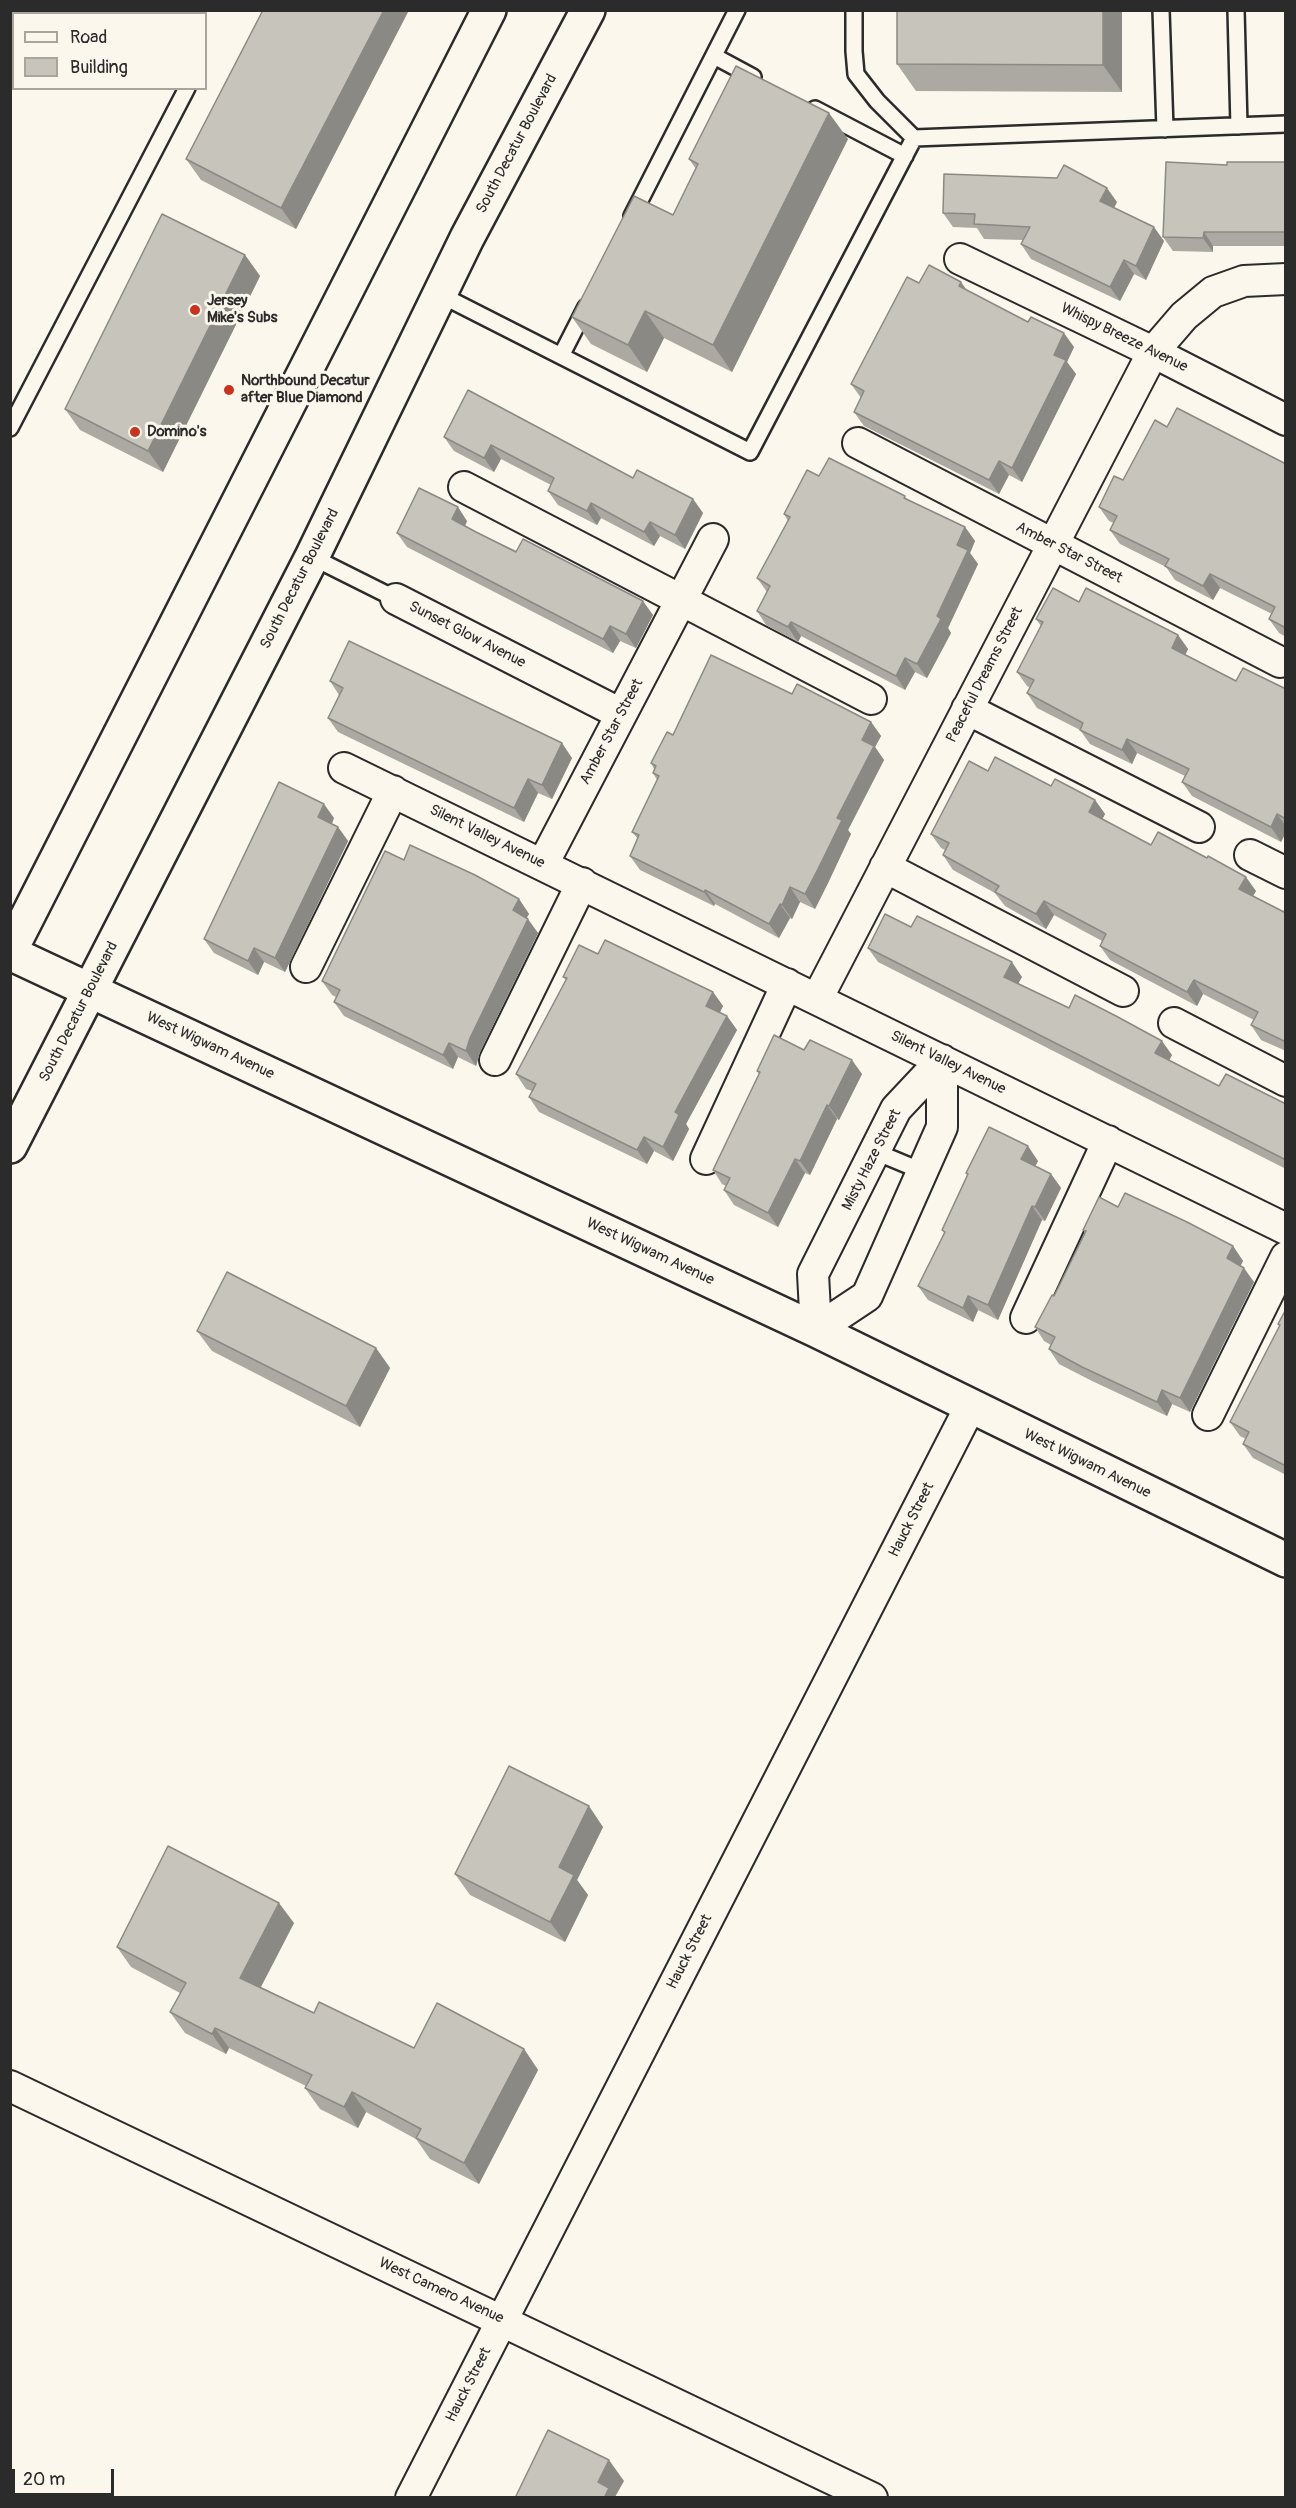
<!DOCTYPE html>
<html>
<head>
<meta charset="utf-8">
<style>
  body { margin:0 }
  #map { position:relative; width:1296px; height:2508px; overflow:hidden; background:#fbf7ec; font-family:Pangolin,sans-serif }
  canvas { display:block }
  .frame { position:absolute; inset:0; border:12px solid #2b2b2b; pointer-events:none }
  .legend { position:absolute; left:12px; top:12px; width:195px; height:78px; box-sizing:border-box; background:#fbf7ec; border:2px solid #a8a59f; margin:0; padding:8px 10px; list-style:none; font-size:18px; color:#2b2b2b }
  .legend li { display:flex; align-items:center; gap:12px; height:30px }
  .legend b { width:30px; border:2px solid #a8a59f }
  .scale { position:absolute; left:12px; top:2469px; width:102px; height:27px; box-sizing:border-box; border:3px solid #2b2b2b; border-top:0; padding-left:8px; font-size:18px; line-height:21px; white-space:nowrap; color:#2b2b2b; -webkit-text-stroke:4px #fbf7ec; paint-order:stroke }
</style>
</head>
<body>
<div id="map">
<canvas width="1296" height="2508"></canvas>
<div class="frame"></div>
<ul class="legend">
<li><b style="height:8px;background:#fbf7ec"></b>Road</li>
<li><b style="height:16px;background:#c7c4bc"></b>Building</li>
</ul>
<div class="scale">20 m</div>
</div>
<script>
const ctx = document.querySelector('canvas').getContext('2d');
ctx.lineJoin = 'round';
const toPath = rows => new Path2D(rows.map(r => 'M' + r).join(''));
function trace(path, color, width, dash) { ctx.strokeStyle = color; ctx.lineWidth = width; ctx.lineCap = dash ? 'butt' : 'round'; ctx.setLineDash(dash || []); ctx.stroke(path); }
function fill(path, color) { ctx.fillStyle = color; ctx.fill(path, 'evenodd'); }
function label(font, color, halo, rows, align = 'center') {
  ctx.font = font + ' Pangolin,sans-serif'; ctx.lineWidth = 6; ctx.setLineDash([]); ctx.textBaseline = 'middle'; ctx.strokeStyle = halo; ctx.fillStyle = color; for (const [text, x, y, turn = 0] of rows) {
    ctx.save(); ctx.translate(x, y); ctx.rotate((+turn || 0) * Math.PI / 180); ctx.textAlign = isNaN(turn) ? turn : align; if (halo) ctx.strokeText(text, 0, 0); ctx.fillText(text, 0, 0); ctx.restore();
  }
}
const service = toPath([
  [43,10,43,14],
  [108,10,108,14],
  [854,10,854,51,856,74,877,101,914,138],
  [1161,10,1165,129],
  [1236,10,1239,126],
  [10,31,14,31],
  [714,56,753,77],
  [815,109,905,156],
  [632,216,737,10],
  [439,294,750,452,914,138,1286,124],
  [561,356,586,307],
  [10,428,187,88],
  [312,557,396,599],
  [876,1152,924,1172]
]);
const minor = toPath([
  [960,259,1153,352,1286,420],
  [858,443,1280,662],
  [464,487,871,699],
  [396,599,621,714],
  [967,709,1199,827],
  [344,768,1286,1229],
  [1250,855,1286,873],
  [543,864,713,539],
  [885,867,1123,991],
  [306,967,393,791],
  [817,999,1153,352,1184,316,1213,292,1244,281,1286,279],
  [1174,1023,1286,1081],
  [495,1060,582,883],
  [706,1159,787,984],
  [1026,1318,1108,1141],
  [816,1330,867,1296,942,1127,942,1060],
  [816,1330,813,1274,896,1109,942,1060],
  [1208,1415,1286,1257],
  [10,2086,872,2498],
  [411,2498,970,1407]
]);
const tertiary = toPath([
  [10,953,816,1330,1286,1560]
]);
const primary = toPath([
  [10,951,489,10],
  [10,1146,312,557,467,238,588,10]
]);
trace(service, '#2b2b2b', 20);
trace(minor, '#2b2b2b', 34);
trace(tertiary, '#2b2b2b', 38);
trace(primary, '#2b2b2b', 38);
trace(service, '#fbf7ec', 15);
trace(minor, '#fbf7ec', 30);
trace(tertiary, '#fbf7ec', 33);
trace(primary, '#fbf7ec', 33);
fill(toPath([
  [263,10,409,10,296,229,201,180,186,159],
  [1122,10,1122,92,916,91,897,64],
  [848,139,732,372,664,338,647,372,591,344,572,317,673,215,696,169,689,159],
  [1286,162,1286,246,1213,246,1213,252,1173,251,1163,237,1227,165],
  [1117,202,1114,208,1164,241,1146,280,1134,274,1120,301,1031,259,1021,244,1023,240,984,239,977,228,953,227,943,213],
  [245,255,260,276,163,472,80,430,65,409],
  [919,283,967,291,1074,347,1067,362,1076,374,1022,482,1009,475,999,494,864,426,854,412,861,398,851,384],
  [468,390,633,478,693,499,703,513,685,549,660,536,654,546,601,518,597,525,558,505,548,491,551,485,501,459,494,472,454,451,444,437],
  [1167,427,1286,464,1286,637,1279,633,1269,619,1272,614,1220,588,1213,600,1175,580,1166,567,1120,544,1110,530,1114,523,1109,521,1099,507,1123,480],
  [905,496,907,500,965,527,975,541,970,553,978,564,948,628,951,633,927,678,915,672,905,690,801,636,798,642,766,625,757,611,767,592,757,578,788,521,784,514],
  [467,521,465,526,476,532,653,615,636,648,620,641,613,653,407,547,397,533],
  [1079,602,1178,635,1188,649,1185,655,1236,681,1286,689,1286,832,1281,842,1192,796,1182,782,1185,776,1137,753,1132,764,1090,744,1080,730,1037,708,1027,693,1030,688,1027,686,1017,672,1041,626,1036,619],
  [330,681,572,758,552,799,538,793,524,822,338,732,328,718,339,695],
  [792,694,871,722,881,736,875,747,884,760,848,830,851,834,828,883,815,909,800,902,792,919,790,918,779,938,715,904,714,906,640,870,630,856,638,839,632,832,657,780,653,773,654,769,651,763,673,735],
  [988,771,1051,786,1095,800,1105,814,1102,819,1151,845,1256,891,1253,896,1286,913,1286,1051,1261,1040,1251,1025,1254,1020,1203,994,1197,1006,1110,960,1100,946,1102,941,1054,915,1046,929,1005,906,995,893,953,870,943,855,945,850,941,848,931,834],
  [334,818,332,824,338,827,348,841,285,972,264,962,258,975,214,953,204,939],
  [404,860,519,899,529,914,526,918,538,933,480,1052,476,1066,458,1057,453,1069,344,1016,334,1002,336,997,332,995,322,981],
  [911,927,1022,977,1018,983,1069,1008,1172,1055,1169,1060,1219,1086,1286,1104,1286,1169,878,962,868,948],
  [598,954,713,992,723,1006,720,1012,727,1016,737,1030,686,1124,689,1129,673,1161,654,1151,647,1164,539,1112,529,1097,532,1091,526,1089,516,1074,566,980,563,977],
  [804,1050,862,1074,839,1120,837,1119,810,1175,805,1173,778,1227,734,1205,724,1190,726,1186,722,1184,713,1170,759,1074,757,1071],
  [1038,1161,1035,1166,1051,1174,1061,1188,1045,1221,1042,1220,998,1320,978,1310,973,1322,928,1300,918,1286,944,1233,942,1230,967,1175,966,1173],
  [1118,1207,1233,1246,1243,1261,1240,1266,1254,1282,1190,1412,1172,1404,1167,1416,1092,1381,1059,1364,1049,1349,1051,1345,1044,1341,1035,1327,1054,1296,1085,1233,1083,1230],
  [1286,1309,1286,1475,1253,1458,1243,1444,1246,1439,1240,1436,1230,1422,1280,1327,1278,1324],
  [197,1331,376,1348,390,1368,360,1427,212,1351],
  [603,1827,577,1880,588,1895,565,1942,470,1895,455,1874],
  [294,1923,261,1987,314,2013,414,2048,524,2049,538,2070,479,2184,430,2159,416,2139,366,2112,358,2128,320,2109,305,2088,306,2086,229,2048,226,2054,185,2033,170,2012,180,1993,131,1967,117,1947]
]), '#aba9a2');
fill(toPath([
  [384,10,409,10,296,229,281,208],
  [1103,10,1122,10,1122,92,1103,65],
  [829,113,848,139,732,372,713,345],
  [1107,188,1117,202,1110,215,1100,201],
  [1154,227,1164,241,1146,280,1136,266],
  [1204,232,1213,246,1213,252,1203,238],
  [245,255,260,276,163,472,148,451],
  [1124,260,1134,274,1120,301,1110,287],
  [961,282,971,296,959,286],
  [645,311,664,338,647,372,628,345],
  [1064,333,1074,347,1067,362,1076,374,1022,482,1012,468,1054,355],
  [491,445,501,459,494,472,484,458],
  [999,461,1009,475,999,494,989,480],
  [693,499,703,513,685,549,675,535],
  [591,503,601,518,597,525,587,511],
  [458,507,467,521,462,533,452,519],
  [650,522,660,536,654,546,644,532],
  [965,527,975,541,970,553,978,564,948,628,951,633,927,678,917,664,937,616,957,545],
  [1210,574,1220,588,1213,600,1203,586],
  [643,601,653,615,636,648,626,634],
  [791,622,801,636,798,642,788,627],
  [610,626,620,641,613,653,603,639],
  [1178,635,1188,649,1182,662,1172,648],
  [905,658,915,672,905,690,896,676],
  [871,722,881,736,875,747,884,760,848,830,851,834,828,883,815,909,805,894,837,818,862,740],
  [1127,739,1137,753,1132,764,1122,750],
  [562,743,572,758,552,799,542,785],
  [528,779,538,793,524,822,514,808],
  [1095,800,1105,814,1099,826,1089,812],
  [324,804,334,818,328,832,318,817],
  [1277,814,1286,826,1286,832,1281,842,1271,827],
  [338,827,348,841,285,972,275,958],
  [1246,877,1256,891,1249,903,1239,889],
  [790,887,800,902,792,919,782,905],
  [705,890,715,904,714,906,704,892],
  [519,899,529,914,523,924,513,910],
  [1044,901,1054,915,1046,929,1036,914],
  [780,904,790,918,779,938,769,924],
  [528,919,538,933,480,1052,476,1066,466,1051,470,1038],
  [254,948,264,962,258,975,248,961],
  [1012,962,1022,977,1014,991,1004,977],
  [1194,980,1203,994,1197,1006,1187,992],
  [713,992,723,1006,716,1020,706,1006],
  [727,1016,737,1030,686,1124,689,1129,673,1161,663,1147,675,1112],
  [1162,1041,1172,1055,1165,1068,1155,1053],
  [449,1043,458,1057,453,1069,443,1055],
  [852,1060,862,1074,839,1120,829,1106],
  [827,1105,837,1119,810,1175,800,1161],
  [644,1137,654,1151,647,1164,637,1150],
  [1028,1146,1038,1161,1031,1174,1021,1159],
  [795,1159,805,1173,778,1227,768,1213],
  [1051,1174,1061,1188,1045,1221,1035,1207],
  [1032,1206,1042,1220,998,1320,988,1305],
  [1233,1246,1243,1261,1237,1273,1227,1258],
  [1244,1268,1254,1282,1190,1412,1180,1398],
  [968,1296,978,1310,973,1322,963,1308],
  [376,1348,390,1368,360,1427,346,1406],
  [1162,1390,1172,1404,1167,1416,1157,1402],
  [589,1806,603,1827,577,1880,588,1895,565,1942,550,1922,559,1867],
  [279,1903,294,1923,255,1998,240,1978],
  [215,2028,229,2048,226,2054,212,2034],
  [524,2049,538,2070,479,2184,464,2163],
  [352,2092,366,2112,358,2128,344,2107],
  [609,2460,624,2481,615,2497,604,2498,598,2482]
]), '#8b8984');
const building = toPath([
  [263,10,384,10,281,208,186,159,263,10],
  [897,10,1103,10,1103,65,897,64,897,10],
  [736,66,829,113,713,345,645,311,628,345,572,317,634,196,673,215,698,164,689,159,736,66],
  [1166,162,1227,165,1227,162,1286,162,1286,232,1204,232,1203,238,1163,237,1166,162],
  [1064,165,1107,188,1100,201,1154,227,1136,266,1124,260,1110,287,1021,244,1030,227,974,224,975,214,943,213,944,174,1057,178,1064,165],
  [162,214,245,255,148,451,65,409,162,214],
  [929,265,961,282,959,286,1028,322,1031,317,1064,333,1054,355,1066,360,1012,468,999,461,989,480,854,412,864,391,851,384,907,277,919,283,929,265],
  [468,390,633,478,637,470,693,499,675,535,650,522,644,532,591,503,587,511,548,491,554,478,491,445,484,458,444,437,468,390],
  [1177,408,1286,464,1286,628,1269,619,1275,607,1210,574,1203,586,1165,566,1169,559,1110,530,1117,516,1099,507,1114,476,1123,480,1155,420,1167,427,1177,408],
  [829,458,905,496,904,498,965,527,957,545,968,550,937,616,941,619,917,664,905,658,896,676,791,622,788,627,757,611,770,586,757,578,790,517,784,514,807,470,819,476,829,458],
  [419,488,458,507,452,519,476,532,516,552,523,539,643,601,626,634,610,626,603,639,397,533,419,488],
  [1053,588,1079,602,1086,588,1178,635,1172,648,1236,681,1243,668,1286,689,1286,819,1277,814,1271,827,1182,782,1189,769,1127,739,1122,750,1080,730,1083,723,1027,693,1034,680,1017,672,1043,622,1036,619,1053,588],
  [349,641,562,743,542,785,528,779,514,808,328,718,343,688,330,681,349,641],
  [711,655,792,694,797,684,871,722,862,740,874,746,837,818,842,820,818,869,805,894,790,887,782,905,780,904,769,924,705,890,704,892,630,856,639,835,632,832,659,776,653,773,656,766,651,763,667,732,673,735,711,655],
  [995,757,1051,786,1055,779,1095,800,1089,812,1151,845,1158,832,1207,858,1208,856,1246,877,1239,889,1286,913,1286,1042,1251,1025,1258,1012,1194,980,1187,992,1100,946,1106,934,1044,901,1036,914,995,892,999,886,943,855,949,843,931,834,969,761,988,771,995,757],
  [279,782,324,804,318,817,338,827,275,958,254,948,248,961,204,939,279,782],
  [410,845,475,875,519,899,513,910,528,919,470,1038,466,1051,449,1043,443,1055,396,1032,334,1002,340,990,322,981,385,851,404,860,410,845],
  [885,914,911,927,917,916,1012,962,1004,977,1069,1008,1075,995,1116,1016,1162,1041,1155,1053,1219,1086,1226,1074,1286,1104,1286,1160,868,948,885,914],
  [605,940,713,992,706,1006,727,1016,675,1112,679,1115,663,1147,644,1137,637,1150,529,1097,536,1084,516,1074,567,978,563,977,579,945,598,954,605,940],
  [774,1035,804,1050,810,1040,852,1060,829,1106,827,1105,800,1161,795,1159,768,1213,724,1190,730,1178,713,1170,760,1072,757,1071,774,1035],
  [989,1127,1028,1146,1021,1159,1051,1174,1035,1207,1032,1206,988,1305,968,1296,963,1308,918,1286,945,1232,942,1230,968,1174,966,1173,989,1127],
  [1125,1193,1187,1222,1233,1246,1227,1258,1244,1268,1180,1398,1162,1390,1157,1402,1082,1367,1049,1349,1055,1337,1035,1327,1052,1295,1054,1296,1086,1231,1083,1230,1099,1197,1118,1207,1125,1193],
  [227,1272,376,1348,346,1406,197,1331,227,1272],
  [1286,1309,1286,1466,1243,1444,1249,1432,1230,1422,1280,1325,1278,1324,1286,1309],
  [509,1766,589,1806,559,1867,574,1875,550,1922,455,1874,509,1766],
  [168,1846,279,1903,240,1978,314,2013,319,2002,414,2048,437,2003,524,2049,464,2163,416,2138,421,2129,352,2092,344,2107,305,2088,312,2075,215,2028,212,2034,170,2012,186,1983,117,1947,168,1846],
  [548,2430,609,2460,598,2482,609,2488,604,2498,515,2498,548,2430]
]);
fill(building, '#c7c4bc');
trace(building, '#8b8984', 1.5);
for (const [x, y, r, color] of [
  [195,310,6,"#c8321e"],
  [229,390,6,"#c8321e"],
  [135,432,6,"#c8321e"]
]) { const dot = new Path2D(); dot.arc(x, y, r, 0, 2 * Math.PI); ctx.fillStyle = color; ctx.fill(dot); trace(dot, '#fbf7ec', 2); }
label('15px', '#2b2b2b', '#fbf7ec', [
  ["South Decatur Boulevard",517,144,-62],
  ["Whispy Breeze Avenue",1124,338,26],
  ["Amber Star Street",1069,553,27],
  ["South Decatur Boulevard",300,579,-63],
  ["Sunset Glow Avenue",467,635,27],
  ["Peaceful Dreams Street",985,675,-63],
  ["Amber Star Street",612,732,-62],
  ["Silent Valley Avenue",487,837,26],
  ["South Decatur Boulevard",79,1012,-63],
  ["West Wigwam Avenue",210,1046,25],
  ["Silent Valley Avenue",948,1063,26],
  ["Misty Haze Street",872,1160,-63],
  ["West Wigwam Avenue",650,1252,25],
  ["West Wigwam Avenue",1087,1464,26],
  ["Hauck Street",912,1520,-63],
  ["Hauck Street",690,1952,-63],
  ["West Camero Avenue",441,2291,25],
  ["Hauck Street",469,2385,-63]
]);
label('bold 15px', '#2b2b2b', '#fbf7ec', [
  ["Jersey",207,301],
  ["Mike's Subs",207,318],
  ["Northbound Decatur",241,381],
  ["after Blue Diamond",241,398],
  ["Domino's",147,432]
], 'left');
</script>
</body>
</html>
